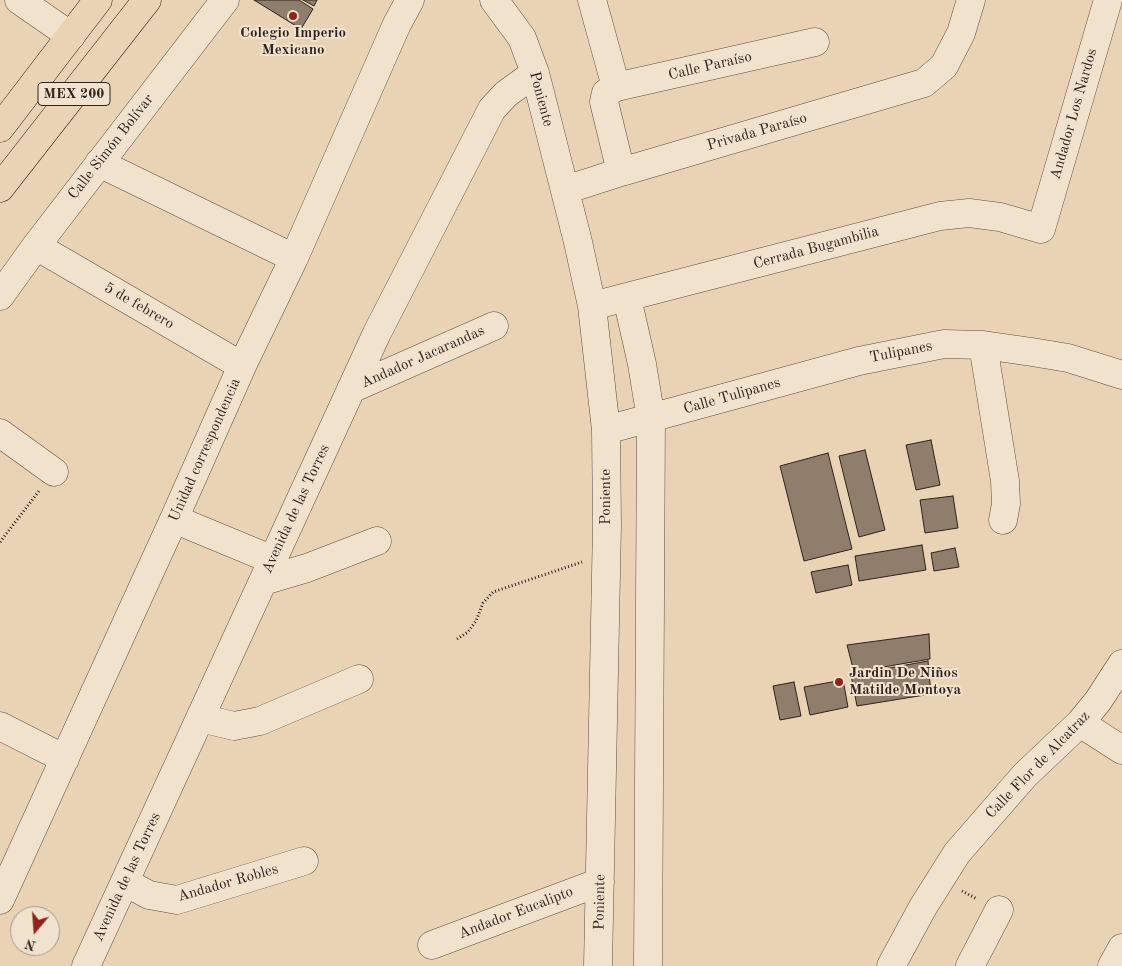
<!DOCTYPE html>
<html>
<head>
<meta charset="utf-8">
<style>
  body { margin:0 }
  #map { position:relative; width:1122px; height:966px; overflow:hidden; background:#e9d3b4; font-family:"Old Standard TT",serif }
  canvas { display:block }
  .north { position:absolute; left:10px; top:906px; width:50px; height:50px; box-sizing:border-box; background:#f1e2ce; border:1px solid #a39587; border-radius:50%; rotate:198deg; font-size:14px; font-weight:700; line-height:20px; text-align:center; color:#2f221d }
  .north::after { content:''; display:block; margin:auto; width:18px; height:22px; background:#8f2418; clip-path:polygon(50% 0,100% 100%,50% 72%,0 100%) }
</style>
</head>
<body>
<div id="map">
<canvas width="1122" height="966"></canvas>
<div class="north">N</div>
</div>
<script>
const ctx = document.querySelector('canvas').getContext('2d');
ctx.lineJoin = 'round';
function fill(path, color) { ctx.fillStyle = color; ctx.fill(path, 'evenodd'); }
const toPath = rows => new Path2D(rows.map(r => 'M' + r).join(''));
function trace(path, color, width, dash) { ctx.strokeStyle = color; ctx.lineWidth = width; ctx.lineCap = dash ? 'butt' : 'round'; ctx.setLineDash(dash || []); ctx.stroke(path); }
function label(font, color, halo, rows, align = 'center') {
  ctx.font = font + ' "Old Standard TT",serif'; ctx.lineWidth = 4; ctx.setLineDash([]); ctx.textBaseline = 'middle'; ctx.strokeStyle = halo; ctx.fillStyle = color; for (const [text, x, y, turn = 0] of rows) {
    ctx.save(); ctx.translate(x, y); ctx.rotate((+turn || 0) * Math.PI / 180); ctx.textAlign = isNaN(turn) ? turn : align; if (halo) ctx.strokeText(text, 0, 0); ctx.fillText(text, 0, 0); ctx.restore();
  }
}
const building = toPath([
  [254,0,299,0,313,9,301,29,254,0],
  [303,0,317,0,314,6,303,0],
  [931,440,940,485,916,490,906,445,931,440],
  [865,450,885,530,859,537,839,456,865,450],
  [828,453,852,549,804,561,780,466,828,453],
  [953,496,958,528,925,533,920,500,953,496],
  [922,545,926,570,859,581,855,556,922,545],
  [955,548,959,567,934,571,931,553,955,548],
  [848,565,852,585,816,593,811,572,848,565],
  [929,634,930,659,854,672,847,645,929,634],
  [928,661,931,694,857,706,851,675,928,661],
  [843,680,848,707,810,715,804,687,843,680],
  [794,682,801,716,780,720,773,686,794,682]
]);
fill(building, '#907e6c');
trace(building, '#2f221d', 1);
const minor = toPath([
  [19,0,71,36],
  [494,0,522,38,535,73,578,242,592,306,606,430,607,525,598,966],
  [592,0,616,87],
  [99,163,294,258],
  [621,172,604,102,606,93,616,87,815,42],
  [565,190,621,172,924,83,944,66,961,33,971,0],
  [36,246,242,366],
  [0,296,36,246,225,0],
  [627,298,642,364,651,419,648,966],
  [592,306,940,216,969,213,1000,217,1041,229,1108,0],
  [983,345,1005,481,1006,504,1003,520],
  [351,389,494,326],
  [606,430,859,361,944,344,983,345,1032,352,1068,358,1122,375],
  [0,433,54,472],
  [174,519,273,560],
  [263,581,307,568,377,541],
  [200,718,234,726,260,721,359,679],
  [1080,723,1122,750],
  [0,726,65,759],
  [125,882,149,895,177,900,304,861],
  [0,900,174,519,242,366,294,258,397,24,410,0],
  [432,945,600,882],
  [86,966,377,333,492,109,506,94,535,73],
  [891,966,923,907,957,853,1025,775,1080,723,1098,701,1122,664],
  [970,966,999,910],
  [1112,966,1122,948]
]);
const major = toPath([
  [0,128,98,0],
  [0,188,147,0]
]);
trace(minor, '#5e4e43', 29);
trace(major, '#2f221d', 29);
trace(toPath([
  [0,542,39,491],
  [457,639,468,632,476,621,483,603,493,592,582,562],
  [962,891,977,899]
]), '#2f221d', 3, [1, 2.5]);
trace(minor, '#f1e2ce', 28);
trace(major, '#e9d3b4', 28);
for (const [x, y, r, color] of [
  [293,16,5,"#8f2418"],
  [839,682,5,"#8f2418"]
]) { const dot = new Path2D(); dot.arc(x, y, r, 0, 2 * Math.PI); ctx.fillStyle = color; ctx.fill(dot); trace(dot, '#f1e2ce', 2); }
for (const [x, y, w] of [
  [74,94,72]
]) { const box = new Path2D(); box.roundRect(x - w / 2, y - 11.5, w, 23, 4); ctx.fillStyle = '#f1e2ce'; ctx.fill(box); trace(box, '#2f221d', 1); }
label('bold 14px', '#2f221d', null, [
  ["MEX 200",74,94]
]);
label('bold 15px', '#2f221d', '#f1e2ce', [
  ["Colegio Imperio",293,33],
  ["Mexicano",293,50],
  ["Jardin De Niños",849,673,"left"],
  ["Matilde Montoya",849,690,"left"]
]);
label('15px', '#2f221d', '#f1e2ce', [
  ["Calle Paraíso",710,66,-13],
  ["Poniente",541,99,75],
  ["Andador Los Nardos",1074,114,-74],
  ["Privada Paraíso",757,132,-16],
  ["Calle Simón Bolívar",111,147,-52],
  ["Cerrada Bugambilia",816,248,-15],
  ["5 de febrero",139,306,30],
  ["Tulipanes",901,352,-11],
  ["Andador Jacarandas",423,357,-24],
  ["Calle Tulipanes",732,396,-16],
  ["Unidad correspondencia",205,450,-66],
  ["Poniente",606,497,-90],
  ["Avenida de las Torres",296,509,-65],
  ["Calle Flor de Alcatraz",1038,765,-46],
  ["Avenida de las Torres",127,877,-65],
  ["Andador Robles",228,883,-16],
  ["Poniente",600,902,-89],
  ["Andador Eucalipto",516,913,-21]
]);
</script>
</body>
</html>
